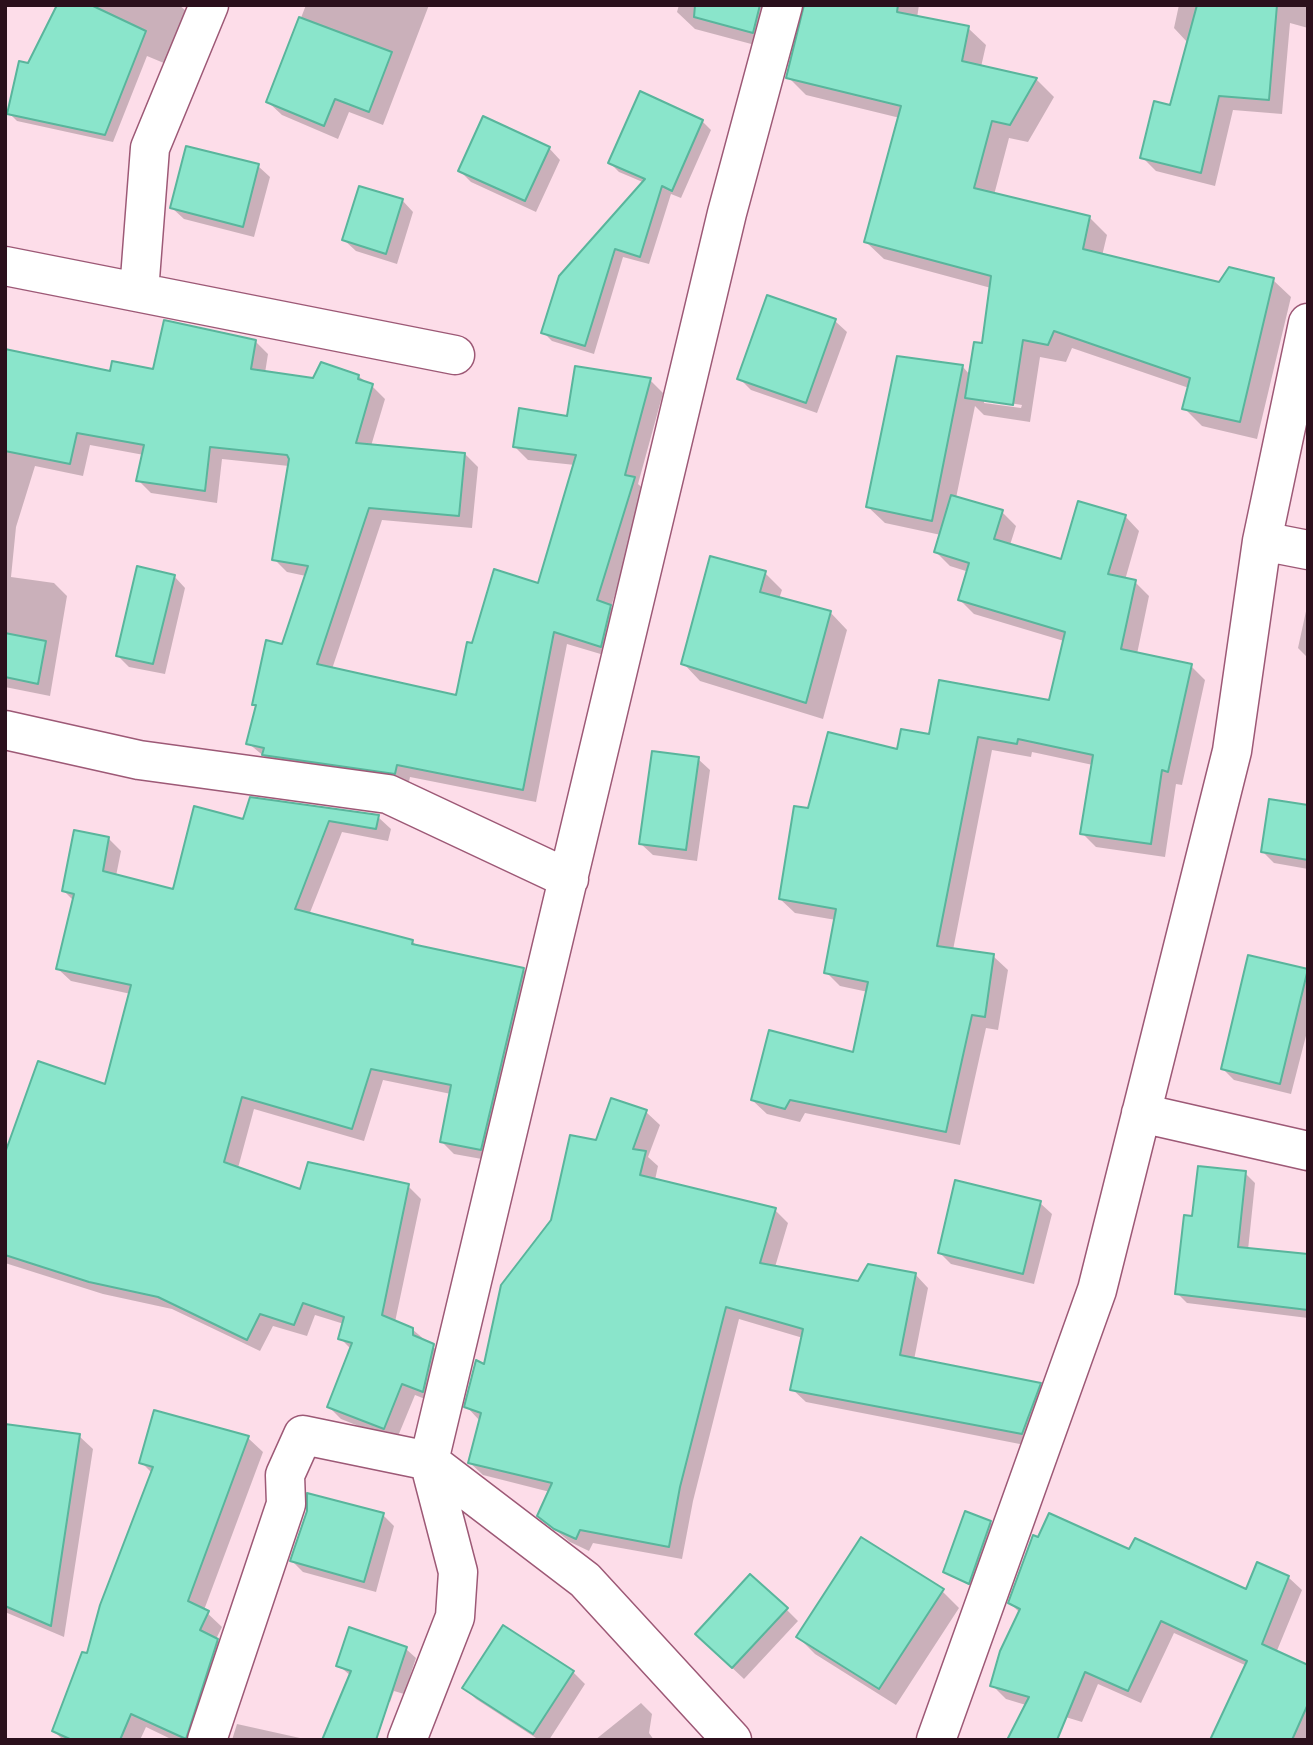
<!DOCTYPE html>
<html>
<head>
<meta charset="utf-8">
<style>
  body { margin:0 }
  #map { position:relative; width:1313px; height:1745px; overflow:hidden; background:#fddde9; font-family:Manrope,sans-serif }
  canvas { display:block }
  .frame { position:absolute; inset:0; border:7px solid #2b101c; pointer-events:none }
</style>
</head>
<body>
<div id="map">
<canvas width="1313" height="1745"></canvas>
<div class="frame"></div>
</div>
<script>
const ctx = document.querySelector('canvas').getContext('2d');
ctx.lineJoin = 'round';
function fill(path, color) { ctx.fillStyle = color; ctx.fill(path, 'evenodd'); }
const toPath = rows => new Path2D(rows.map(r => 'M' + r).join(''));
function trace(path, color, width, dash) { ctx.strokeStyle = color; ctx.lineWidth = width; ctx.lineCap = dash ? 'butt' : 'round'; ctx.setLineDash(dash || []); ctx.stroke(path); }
fill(toPath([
  [59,5,179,5,192,16,171,66,147,56,113,142,17,121,9,113],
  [306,5,429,5,383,125,349,112,338,139,282,115,268,102],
  [679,5,788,5,770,49,695,29,677,12],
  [806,5,919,5,917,18,968,28,986,45,981,67,1036,79,1054,97,1028,142,1009,138,994,195,1089,217,1107,235,1102,256,1220,284,1273,280,1291,297,1257,439,1202,426,1184,408,1189,388,1072,348,1066,362,1040,357,1030,422,984,415,975,406,956,498,1002,512,1016,526,1010,545,1062,561,1125,516,1139,531,1125,580,1135,582,1149,596,1137,654,1191,666,1205,680,1182,785,1176,784,1165,857,1096,847,1082,833,1093,765,1032,752,1031,757,992,750,953,950,993,956,1008,970,998,1030,986,1028,960,1145,805,1113,800,1122,767,1114,752,1100,854,1054,868,992,840,986,826,972,836,920,795,913,780,899,809,810,898,751,930,736,1051,702,1064,641,974,614,960,600,969,572,950,566,936,552,941,535,885,523,867,506,963,367,970,375,983,345,991,288,884,259,866,242,900,118,806,95,788,77],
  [984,399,1022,405,1021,408,984,403],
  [1179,5,1308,5,1308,28,1290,23,1282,114,1233,110,1215,186,1156,171,1142,157,1171,107,1188,43,1174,28],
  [702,121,711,130,681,198,671,194,649,264,623,257,594,354,552,341,543,332,645,183,619,172,610,163],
  [549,148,560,160,536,212,471,182,460,171],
  [258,166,270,177,254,237,184,219,172,208],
  [402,200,413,212,397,264,356,251,344,240],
  [835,321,847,332,817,413,751,390,739,378],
  [255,341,268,354,265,373,314,380,358,376,372,386,385,399,371,446,465,454,478,467,472,528,382,520,332,669,458,697,474,645,539,585,575,465,528,460,515,447,650,380,663,393,638,484,647,492,611,607,623,619,614,658,567,644,536,802,410,777,408,786,277,767,248,743,257,707,254,704,283,646,306,576,287,572,274,559,289,466,222,459,217,503,151,493,138,480,144,455,90,445,83,476,35,466,16,527,11,577,54,583,67,596,50,696,5,687,5,351,112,373,155,371],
  [765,573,782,590,779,599,830,612,847,630,823,719,700,681,683,663],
  [174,576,185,588,165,674,129,667,117,655],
  [1308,602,1308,658,1298,648],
  [698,759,710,770,697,861,653,855,641,844],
  [1308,807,1308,869,1274,863,1263,852],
  [378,817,391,829,388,841,342,832,309,915,412,941,418,947,523,969,536,982,493,1161,454,1154,442,1142,451,1094,383,1080,364,1141,254,1109,238,1168,301,1191,408,1186,421,1199,395,1322,412,1329,446,1358,435,1403,415,1395,396,1441,341,1419,329,1407,351,1349,340,1338,344,1324,315,1315,307,1336,273,1326,260,1351,172,1309,103,1294,5,1263,5,1170,27,1108,37,1062,106,1086,131,994,71,981,58,969,74,901,64,891,109,839,121,851,116,876,175,891,245,821],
  [1307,971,1308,1028,1291,1094,1234,1080,1223,1069],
  [612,1100,646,1112,660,1125,648,1157,658,1166,655,1180,775,1210,788,1223,775,1267,859,1283,915,1274,928,1288,914,1360,1040,1384,1053,1398,1035,1447,806,1402,792,1389,803,1338,739,1319,693,1501,682,1559,593,1543,589,1551,570,1542,539,1516,550,1492,483,1475,469,1462,480,1421,466,1406,553,1221,597,1142],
  [1245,1173,1255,1183,1248,1250,1308,1256,1308,1318,1187,1303,1177,1293,1194,1218],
  [1040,1203,1052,1214,1034,1284,951,1264,940,1253],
  [5,1426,79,1436,93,1449,64,1637,5,1612],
  [248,1438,263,1452,204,1610,222,1627,216,1639,232,1655,204,1740,173,1740,146,1727,140,1740,63,1740,54,1731,88,1655,152,1473,141,1462],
  [383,1515,394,1526,376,1592,303,1572,292,1561],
  [990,1522,996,1527,974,1588,945,1571],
  [1130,1552,1247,1592,1288,1577,1302,1590,1276,1653,1308,1667,1308,1740,1212,1740,1247,1666,1174,1633,1141,1703,1098,1684,1082,1722,1006,1699,992,1685,1020,1613,1010,1603],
  [942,1591,959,1608,896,1705,815,1654,798,1637],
  [786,1609,798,1621,744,1679,709,1646],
  [504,1627,573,1672,585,1684,549,1740,539,1740,476,1699,464,1687],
  [406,1649,416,1658,404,1694,394,1691,390,1702,358,1692,351,1676,338,1665],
  [641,1703,652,1714,649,1733,654,1740,595,1740],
  [237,1724,309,1740,232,1740]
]), '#0003');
const building = toPath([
  [57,5,91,5,146,31,105,135,7,114,19,61,28,63,57,5],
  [695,5,760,5,753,33,694,17,695,5],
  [804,5,898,5,897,12,969,26,962,61,1037,78,1010,125,992,121,974,188,1090,216,1083,249,1219,282,1229,267,1274,278,1240,422,1182,409,1190,378,1054,331,1048,345,1023,340,1013,405,965,398,974,342,982,343,991,276,864,242,901,106,786,78,804,5],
  [1197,5,1277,5,1269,100,1219,96,1201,173,1140,158,1154,101,1170,105,1197,5],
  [299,17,392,52,369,112,335,99,324,126,266,102,299,17],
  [640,91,703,120,672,191,662,186,640,257,615,249,585,346,541,333,559,276,645,179,608,163,640,91],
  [483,116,550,147,525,201,458,171,483,116],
  [186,146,259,164,243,227,170,208,186,146],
  [359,186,403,199,386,254,342,240,359,186],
  [767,295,836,319,806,403,737,379,767,295],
  [164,320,256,340,251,369,313,378,321,362,359,375,358,379,373,384,356,443,465,453,459,516,369,508,317,664,456,695,467,642,472,643,494,569,538,583,576,455,513,447,519,408,567,416,575,366,651,378,625,475,635,477,597,600,611,605,601,647,554,632,523,790,397,765,395,774,262,755,264,748,246,744,256,705,252,705,266,640,282,644,308,566,272,560,289,459,287,455,210,447,205,491,136,481,144,445,77,433,70,464,5,451,5,349,110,371,112,361,153,369,164,320],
  [897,356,963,365,932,521,866,507,897,356],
  [951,495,1003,510,994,539,1061,559,1078,501,1126,515,1108,574,1136,580,1121,649,1192,664,1168,772,1162,770,1151,844,1080,834,1093,755,1018,739,1017,744,978,737,937,946,994,954,985,1017,972,1015,946,1132,790,1100,785,1109,751,1100,769,1030,853,1052,868,982,824,973,836,909,779,899,794,806,808,808,828,732,897,749,901,729,929,734,939,680,1049,700,1065,632,958,600,969,563,934,552,951,495],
  [710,556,766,571,760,592,831,611,806,703,681,664,710,556],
  [137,566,175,575,153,664,116,656,137,566],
  [5,633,46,641,38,684,5,677,5,633],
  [652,751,699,757,686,850,639,844,652,751],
  [250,797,379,815,376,829,329,821,295,909,413,940,412,944,524,968,481,1150,440,1142,451,1085,371,1069,352,1129,242,1097,224,1162,300,1189,308,1162,409,1184,382,1315,413,1328,413,1335,434,1344,423,1392,402,1384,384,1429,327,1407,352,1343,338,1339,344,1317,303,1303,294,1325,260,1314,247,1340,158,1297,89,1282,5,1255,5,1153,38,1061,105,1084,131,985,56,969,74,894,62,891,74,830,109,837,103,871,173,889,194,806,243,819,250,797],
  [1269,799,1308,805,1308,860,1261,852,1269,799],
  [1248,955,1308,969,1280,1084,1221,1069,1248,955],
  [611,1098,647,1110,633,1149,646,1151,640,1175,776,1208,760,1263,858,1281,868,1264,916,1273,900,1355,1041,1383,1022,1434,790,1390,803,1329,726,1307,680,1487,669,1547,580,1530,576,1539,554,1529,537,1516,552,1483,468,1463,481,1413,464,1407,476,1360,484,1364,501,1285,551,1220,570,1135,596,1140,611,1098],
  [1198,1166,1246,1171,1238,1247,1308,1254,1308,1310,1175,1294,1184,1215,1192,1216,1198,1166],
  [955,1180,1041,1201,1023,1274,938,1253,955,1180],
  [154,1410,249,1436,188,1601,209,1611,200,1630,218,1639,186,1739,131,1714,120,1740,72,1740,52,1731,82,1652,87,1653,100,1605,153,1467,139,1463,154,1410],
  [5,1424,80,1434,51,1626,5,1606,5,1424],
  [307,1493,384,1513,364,1582,290,1561,307,1511,307,1493],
  [965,1511,991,1521,969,1584,943,1572,965,1511],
  [1049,1513,1129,1549,1135,1538,1246,1589,1257,1562,1289,1576,1262,1644,1308,1665,1308,1704,1292,1740,1210,1740,1247,1661,1161,1621,1128,1691,1085,1672,1057,1740,1007,1740,1029,1697,990,1686,1000,1651,1020,1609,1008,1603,1033,1535,1038,1537,1049,1513],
  [861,1537,944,1589,879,1689,796,1637,861,1537],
  [750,1574,788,1608,732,1668,695,1634,750,1574],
  [503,1625,574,1671,533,1734,462,1688,503,1625],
  [349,1627,407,1647,376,1740,322,1740,351,1671,336,1666,349,1627]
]);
fill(building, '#8ae5cb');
trace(building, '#59b59c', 2);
const minor = toPath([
  [5,266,455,355],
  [139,292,150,148,209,5],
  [1262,541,1308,550],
  [5,730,139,760,388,794,569,879],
  [1141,1113,1308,1151],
  [207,1740,286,1504,285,1475,303,1435,429,1461,585,1580,732,1740],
  [407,1740,455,1617,458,1572,429,1461,727,213,783,5],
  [936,1740,1097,1290,1232,751,1262,541,1308,323]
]);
trace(minor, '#9d5976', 41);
trace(minor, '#fff', 38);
</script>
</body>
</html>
